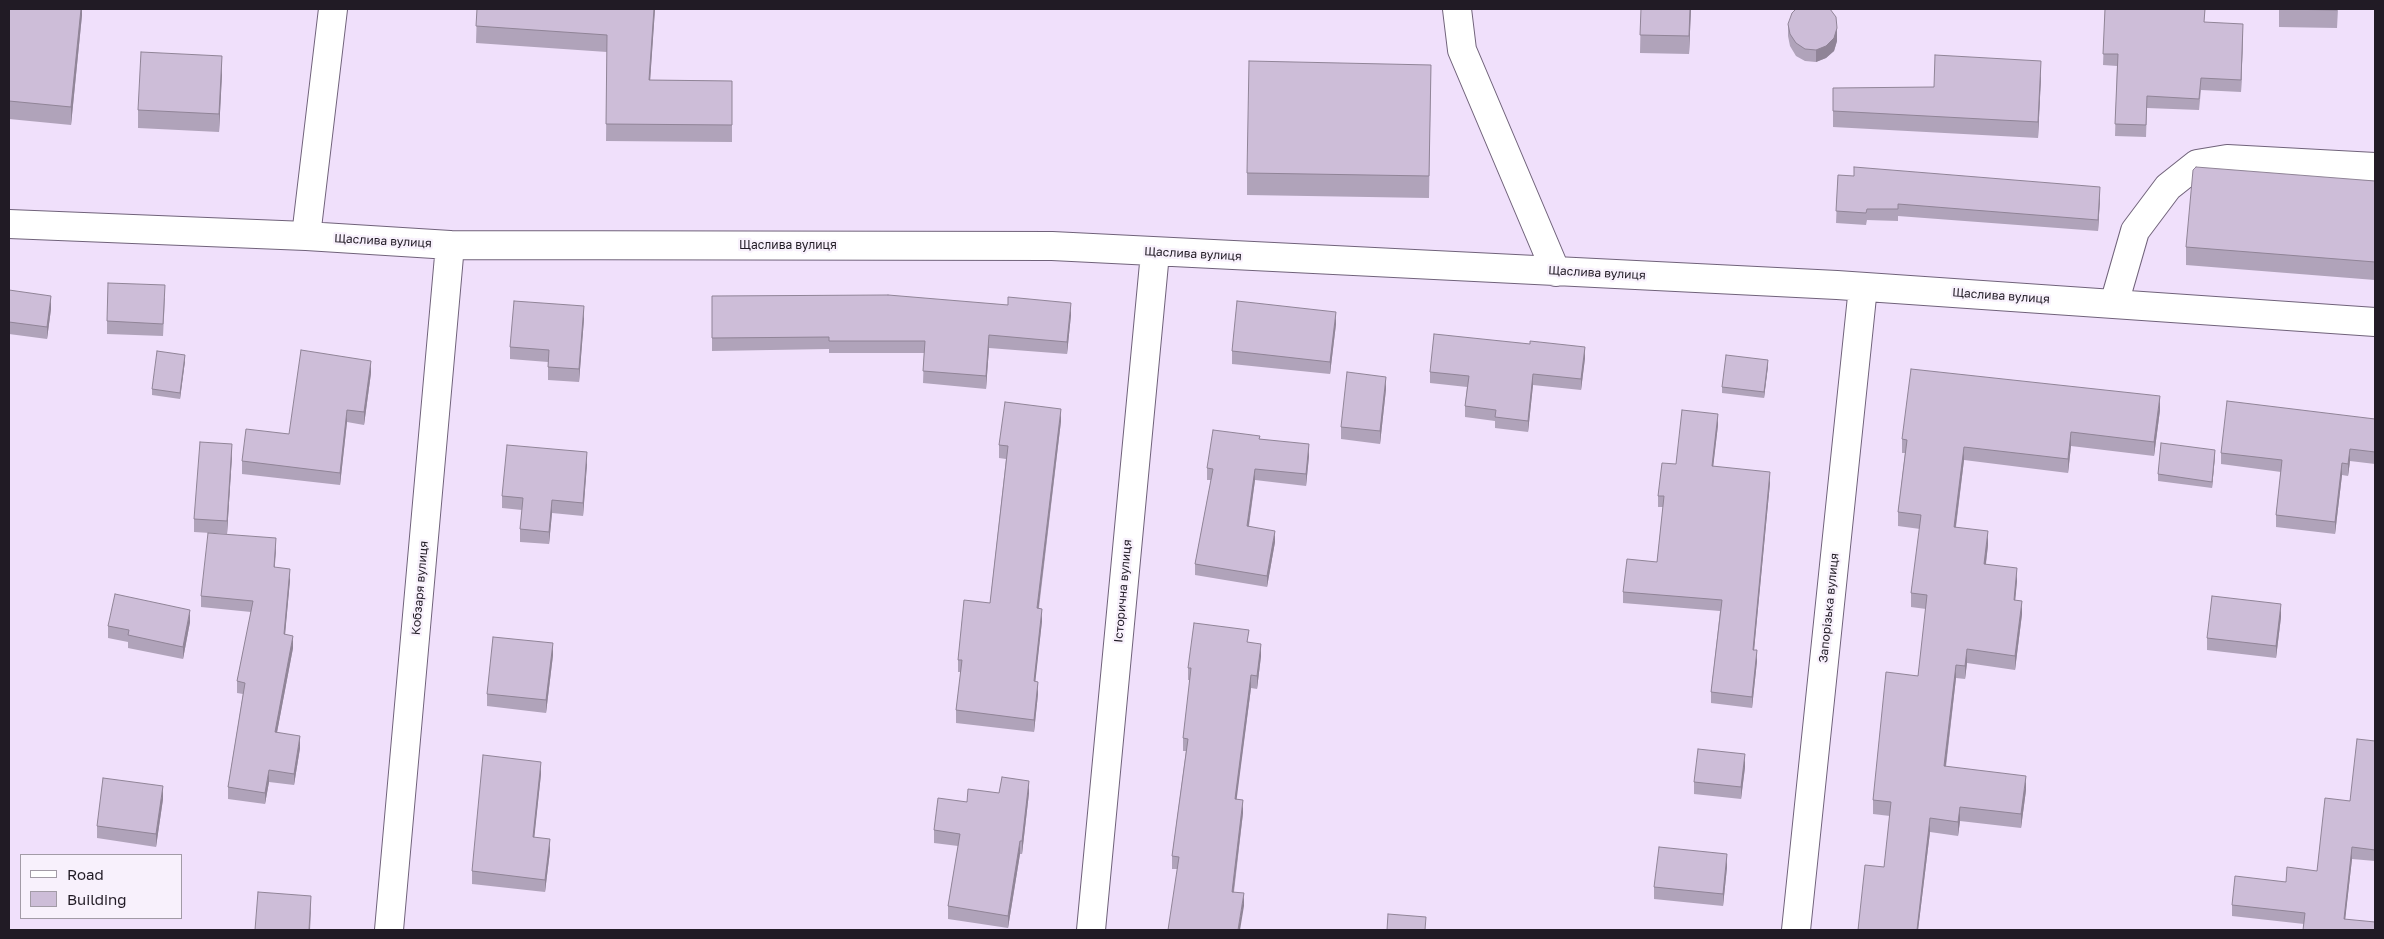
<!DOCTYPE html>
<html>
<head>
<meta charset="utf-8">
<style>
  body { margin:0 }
  #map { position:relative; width:2384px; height:939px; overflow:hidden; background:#f0e0fb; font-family:"Golos Text",sans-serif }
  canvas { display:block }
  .frame { position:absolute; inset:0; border:10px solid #211b25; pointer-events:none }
  .legend { position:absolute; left:20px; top:854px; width:162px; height:65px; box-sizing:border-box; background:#f8f1fc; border:1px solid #a29ba6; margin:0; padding:6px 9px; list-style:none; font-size:15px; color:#211b25 }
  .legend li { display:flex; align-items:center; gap:10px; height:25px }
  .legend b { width:25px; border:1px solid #a29ba6 }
</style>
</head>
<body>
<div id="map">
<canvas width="2384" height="939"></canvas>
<div class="frame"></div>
<ul class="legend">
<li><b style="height:6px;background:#fff"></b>Road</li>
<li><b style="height:14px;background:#cdbdd8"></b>Building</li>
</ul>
</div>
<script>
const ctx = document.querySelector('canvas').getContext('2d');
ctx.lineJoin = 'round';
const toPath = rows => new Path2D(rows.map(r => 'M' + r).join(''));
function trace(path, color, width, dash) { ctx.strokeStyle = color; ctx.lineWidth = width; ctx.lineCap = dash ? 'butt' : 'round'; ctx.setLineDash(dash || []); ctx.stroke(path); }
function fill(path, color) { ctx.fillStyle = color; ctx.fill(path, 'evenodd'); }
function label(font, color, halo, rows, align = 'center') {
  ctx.font = font + ' "Golos Text",sans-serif'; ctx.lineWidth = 4.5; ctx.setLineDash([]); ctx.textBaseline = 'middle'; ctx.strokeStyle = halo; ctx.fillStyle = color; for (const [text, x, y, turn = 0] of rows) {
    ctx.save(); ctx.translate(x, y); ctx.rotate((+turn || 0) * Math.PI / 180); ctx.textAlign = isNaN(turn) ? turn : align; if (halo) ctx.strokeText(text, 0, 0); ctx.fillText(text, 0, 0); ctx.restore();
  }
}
const minor = toPath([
  [1457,9,1462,50,1556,272],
  [9,224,306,236,450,245,1052,246,1837,285,2375,322],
  [306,236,333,9],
  [2114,304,2135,231,2168,187,2197,164,2227,159,2375,167],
  [389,930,450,245],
  [1091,930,1155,253],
  [1796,930,1863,287]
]);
trace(minor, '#70627a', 30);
trace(minor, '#fff', 28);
fill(toPath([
  [9,9,82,9,82,15,71,125,9,119],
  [477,9,655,9,650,80,732,81,732,142,606,141,607,52,476,43],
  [1641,9,1691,9,1689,54,1640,53],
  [2105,9,2205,9,2204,22,2243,36,2241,92,2201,90,2199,110,2147,108,2146,137,2115,136,2117,66,2103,65],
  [2279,9,2338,9,2337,28,2279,27],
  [1788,24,1837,41,1834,51,1826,58,1816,62,1805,61,1796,56,1790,46,1788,36],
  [1431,65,1429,198,1247,195,1247,173],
  [222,74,219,132,138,128,138,110],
  [2041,77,2038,138,1833,127,1833,111,1934,87],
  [1838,175,2100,199,2098,231,1898,216,1898,221,1867,220,1866,225,1836,223],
  [2375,181,2375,280,2186,265,2186,247],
  [9,290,51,309,47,339,9,334],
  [712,296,1071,315,1067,354,989,348,986,389,923,383,924,353,829,353,829,349,712,351],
  [165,298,163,336,107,334,107,321],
  [584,319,579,382,548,380,548,362,510,359,510,347],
  [1336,324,1330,374,1232,364,1232,351],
  [1585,358,1581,390,1533,385,1528,432,1495,428,1495,421,1465,417,1465,406,1467,387,1430,383,1430,372],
  [185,361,180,399,152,395,152,389],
  [1768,366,1764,398,1722,393,1722,387],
  [371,373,364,425,347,422,340,485,242,474,242,461,289,434],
  [1386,389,1380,444,1341,439,1341,427],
  [2160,410,2154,456,2071,446,2068,473,1964,460,1956,527,1988,545,1986,564,2017,581,2015,600,2022,614,2015,670,1967,663,1965,679,1956,678,1946,767,2026,790,2021,828,1960,821,1958,836,1930,832,1918,930,1858,930,1884,867,1890,816,1873,814,1873,800,1918,676,1926,609,1911,607,1911,593,1920,529,1898,526,1898,512,1905,453,1902,453,1902,439],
  [2375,419,2375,464,2350,461,2348,476,2342,475,2335,534,2276,527,2276,515,2281,472,2221,464,2221,453],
  [1061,421,1039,608,1042,621,1035,681,1038,694,1034,732,956,723,956,710,961,672,958,672,958,660,990,603,1006,459,999,458,999,445],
  [1718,425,1713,466,1770,483,1754,650,1757,661,1752,708,1711,703,1711,692,1720,611,1623,603,1623,592,1657,562,1663,507,1658,507,1658,496,1676,464],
  [1260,439,1309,456,1306,486,1255,480,1249,526,1275,542,1267,587,1195,575,1195,564,1211,480,1207,480,1207,468],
  [232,456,227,534,194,532,194,519],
  [2215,456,2212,488,2158,481,2158,474],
  [587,464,583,516,552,513,549,544,520,542,520,529,522,510,502,508,502,496],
  [276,549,274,567,290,580,285,634,293,648,277,732,300,748,294,785,269,782,265,804,228,799,228,787,243,694,237,693,237,681,251,612,201,607,201,596],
  [2281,617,2276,658,2207,650,2207,638],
  [190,622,183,659,128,648,128,642,108,638,108,626],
  [1249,642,1261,656,1257,689,1251,688,1236,799,1243,813,1234,892,1244,906,1177,869,1172,869,1172,856,1186,751,1183,751,1183,738,1190,680,1188,680,1188,668],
  [553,655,546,713,487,706,487,694],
  [2375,741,2375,861,2352,859,2345,919,2304,924,2232,916,2232,905,2286,882,2317,871,2350,801],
  [1745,767,1741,799,1694,794,1694,782],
  [541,774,534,837,550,851,545,892,472,884,472,871],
  [999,793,1029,793,1022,854,1020,854,1008,928,948,919,948,906,958,846,934,843,934,830,967,802],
  [163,799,156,847,97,838,97,826],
  [1727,867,1723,906,1654,899,1654,887]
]), '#b0a3ba');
fill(toPath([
  [81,9,82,9,82,15,71,125,71,107],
  [654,9,655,9,649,97,649,80],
  [1690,9,1691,9,1689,54,1689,36],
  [2243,24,2243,36,2241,92,2241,80],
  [1837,28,1837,41,1834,51,1826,58,1816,62,1816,50],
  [222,56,222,74,219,132,219,114],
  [2041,61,2041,77,2038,138,2038,122],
  [2100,187,2100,199,2098,231,2098,220],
  [51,296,51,309,47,339,47,327],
  [1071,303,1071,315,1067,354,1067,342],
  [584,306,584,319,579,382,579,369],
  [1336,312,1336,324,1330,374,1330,362],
  [989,335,989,348,986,389,986,376],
  [1585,347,1585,358,1581,390,1581,379],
  [185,355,185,361,180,399,180,393],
  [1768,360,1768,366,1764,398,1764,392],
  [371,361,371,373,364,425,364,412],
  [1533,374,1533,385,1528,432,1528,421],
  [1386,377,1386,389,1380,444,1380,431],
  [2160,396,2160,410,2154,456,2154,442],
  [1061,409,1061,421,1037,620,1037,608],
  [347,410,347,422,340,485,340,473],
  [1718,414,1718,425,1712,477,1712,466],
  [2071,432,2071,446,2068,473,2068,459],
  [232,444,232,456,227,534,227,521],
  [1309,444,1309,456,1306,486,1306,474],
  [1964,447,1964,460,1954,540,1954,527],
  [2350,449,2350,461,2348,476,2348,464],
  [2215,450,2215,456,2212,488,2212,482],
  [587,452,587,464,583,516,583,503],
  [2342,463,2342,475,2335,534,2335,522],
  [1255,469,1255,480,1247,537,1247,526],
  [1770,472,1770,483,1753,661,1753,650],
  [552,500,552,513,549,544,549,532],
  [1275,531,1275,542,1267,587,1267,576],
  [1988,531,1988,545,1984,578,1984,564],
  [276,538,276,549,274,579,274,567],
  [2017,568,2017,581,2014,613,2014,600],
  [290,569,290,580,284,646,284,634],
  [2022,601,2022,614,2015,670,2015,656],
  [2281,604,2281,617,2276,658,2276,646],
  [1042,609,1042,621,1034,694,1034,681],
  [190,610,190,622,183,659,183,647],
  [293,636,293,648,275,743,275,732],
  [553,643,553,655,546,713,546,700],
  [1261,644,1261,656,1257,689,1257,676],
  [1967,649,1967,663,1965,679,1965,666],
  [1757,650,1757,661,1752,708,1752,697],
  [1956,665,1956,678,1944,780,1944,766],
  [1251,675,1251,688,1235,812,1235,799],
  [1038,682,1038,694,1034,732,1034,720],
  [300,736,300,748,294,785,294,774],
  [1745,754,1745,767,1741,799,1741,787],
  [541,762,541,774,533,850,533,837],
  [269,770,269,782,265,804,265,793],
  [2026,776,2026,790,2021,828,2021,814],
  [1029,781,1029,793,1022,854,1022,841],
  [163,786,163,799,156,847,156,834],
  [1243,800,1243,813,1232,904,1232,892],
  [1960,807,1960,821,1958,836,1958,822],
  [1930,818,1930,832,1918,930,1917,930],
  [550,839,550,851,545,892,545,880],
  [1020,841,1020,854,1008,928,1008,916],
  [2352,847,2352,859,2344,930,2344,919],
  [1727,854,1727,867,1723,906,1723,894],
  [1244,893,1244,906,1240,930,1238,930],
  [311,896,311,908,310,930,309,930]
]), '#908497');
const building = toPath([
  [9,9,81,9,71,107,9,101,9,9],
  [477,9,654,9,649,80,732,81,732,125,606,124,607,35,476,26,477,9],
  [1641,9,1690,9,1689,36,1640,35,1641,9],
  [1796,9,1830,9,1836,17,1837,28,1834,38,1826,46,1816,50,1805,49,1796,43,1790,34,1788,24,1792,13,1796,9],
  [2105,9,2205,9,2204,22,2243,24,2241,80,2201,78,2199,99,2147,96,2146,125,2115,124,2118,54,2103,54,2105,9],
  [2279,9,2337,9,2337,10,2279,9],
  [141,52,222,56,219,114,138,110,141,52],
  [1935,55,2041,61,2038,122,1833,111,1833,88,1934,87,1935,55],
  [1249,61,1431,65,1429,176,1247,173,1249,61],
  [1854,167,2100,187,2098,220,1898,204,1898,209,1867,209,1866,213,1836,211,1838,175,1854,176,1854,167],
  [2196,167,2375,181,2375,262,2186,247,2193,170,2196,167],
  [108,283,165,285,163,324,107,321,108,283],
  [9,290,51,296,47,327,9,322,9,290],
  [888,295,1008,305,1008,297,1071,303,1067,342,989,335,986,376,923,371,925,341,829,341,829,337,712,338,712,296,888,295],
  [514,301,584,306,579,369,548,367,549,350,510,347,514,301],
  [1237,301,1336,312,1330,362,1232,351,1237,301],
  [1434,334,1530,344,1530,341,1585,347,1581,379,1533,374,1528,421,1495,417,1496,410,1465,406,1469,376,1430,372,1434,334],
  [301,350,371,361,364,412,347,410,340,473,242,461,246,429,289,434,301,350],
  [157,351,185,355,180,393,152,389,157,351],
  [1726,355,1768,360,1764,392,1722,387,1726,355],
  [1911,369,2160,396,2154,442,2071,432,2068,459,1964,447,1954,527,1988,531,1984,564,2017,568,2014,600,2022,601,2015,656,1967,649,1965,666,1956,665,1944,766,2026,776,2021,814,1960,807,1958,822,1930,818,1917,930,1858,930,1865,865,1884,867,1891,802,1873,800,1886,672,1918,676,1927,595,1911,593,1921,515,1898,512,1907,440,1902,439,1911,369],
  [1347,372,1386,377,1380,431,1341,427,1347,372],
  [2227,401,2375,419,2375,452,2350,449,2348,464,2342,463,2335,522,2276,515,2282,460,2221,453,2227,401],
  [1005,402,1061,409,1037,608,1042,609,1034,681,1038,682,1034,720,956,710,962,660,958,660,964,600,990,603,1008,446,999,445,1005,402],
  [1682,410,1718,414,1712,466,1770,472,1753,650,1757,650,1752,697,1711,692,1722,600,1623,592,1627,559,1657,562,1664,496,1658,496,1662,463,1676,464,1682,410],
  [1213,430,1260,436,1259,439,1309,444,1306,474,1255,469,1247,526,1275,531,1267,576,1195,564,1213,469,1207,468,1213,430],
  [200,442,232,444,227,521,194,519,200,442],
  [2161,443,2215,450,2212,482,2158,474,2161,443],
  [507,445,587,452,583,503,552,500,549,532,520,529,523,498,502,496,507,445],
  [208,533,276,538,274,567,290,569,284,634,293,636,275,732,300,736,294,774,269,770,265,793,228,787,245,683,237,681,253,601,201,596,208,533],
  [115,594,190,610,183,647,128,635,129,630,108,626,115,594],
  [2212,596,2281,604,2276,646,2207,638,2212,596],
  [1194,623,1249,630,1247,642,1261,644,1257,676,1251,675,1235,799,1243,800,1232,892,1244,893,1238,930,1168,930,1179,857,1172,856,1188,739,1183,738,1191,668,1188,668,1194,623],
  [493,637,553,643,546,700,487,694,493,637],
  [2357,739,2375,741,2375,850,2352,847,2344,919,2375,922,2375,930,2303,930,2305,913,2232,905,2235,876,2286,882,2287,867,2317,871,2325,798,2350,801,2357,739],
  [1698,749,1745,754,1741,787,1694,782,1698,749],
  [483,755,541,762,533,837,550,839,545,880,472,871,483,755],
  [1002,777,1029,781,1022,841,1020,841,1008,916,948,906,960,834,934,830,938,798,967,802,968,789,999,793,1002,777],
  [103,778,163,786,156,834,97,826,103,778],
  [1659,847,1727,854,1723,894,1654,887,1659,847],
  [258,892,311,896,309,930,255,930,258,892],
  [1388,914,1426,917,1425,930,1387,930,1388,914]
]);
fill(building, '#cdbdd8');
trace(building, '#908497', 1);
label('12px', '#211b25', '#f8f1fc', [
  ["Щаслива вулиця",383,241,3],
  ["Щаслива вулиця",788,245],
  ["Щаслива вулиця",1193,254,3],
  ["Щаслива вулиця",1597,273,3],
  ["Щаслива вулиця",2001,296,4],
  ["Кобзаря вулиця",420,588,-85],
  ["Історична вулиця",1123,591,-85],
  ["Запорізька вулиця",1829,608,-84]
]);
</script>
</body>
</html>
